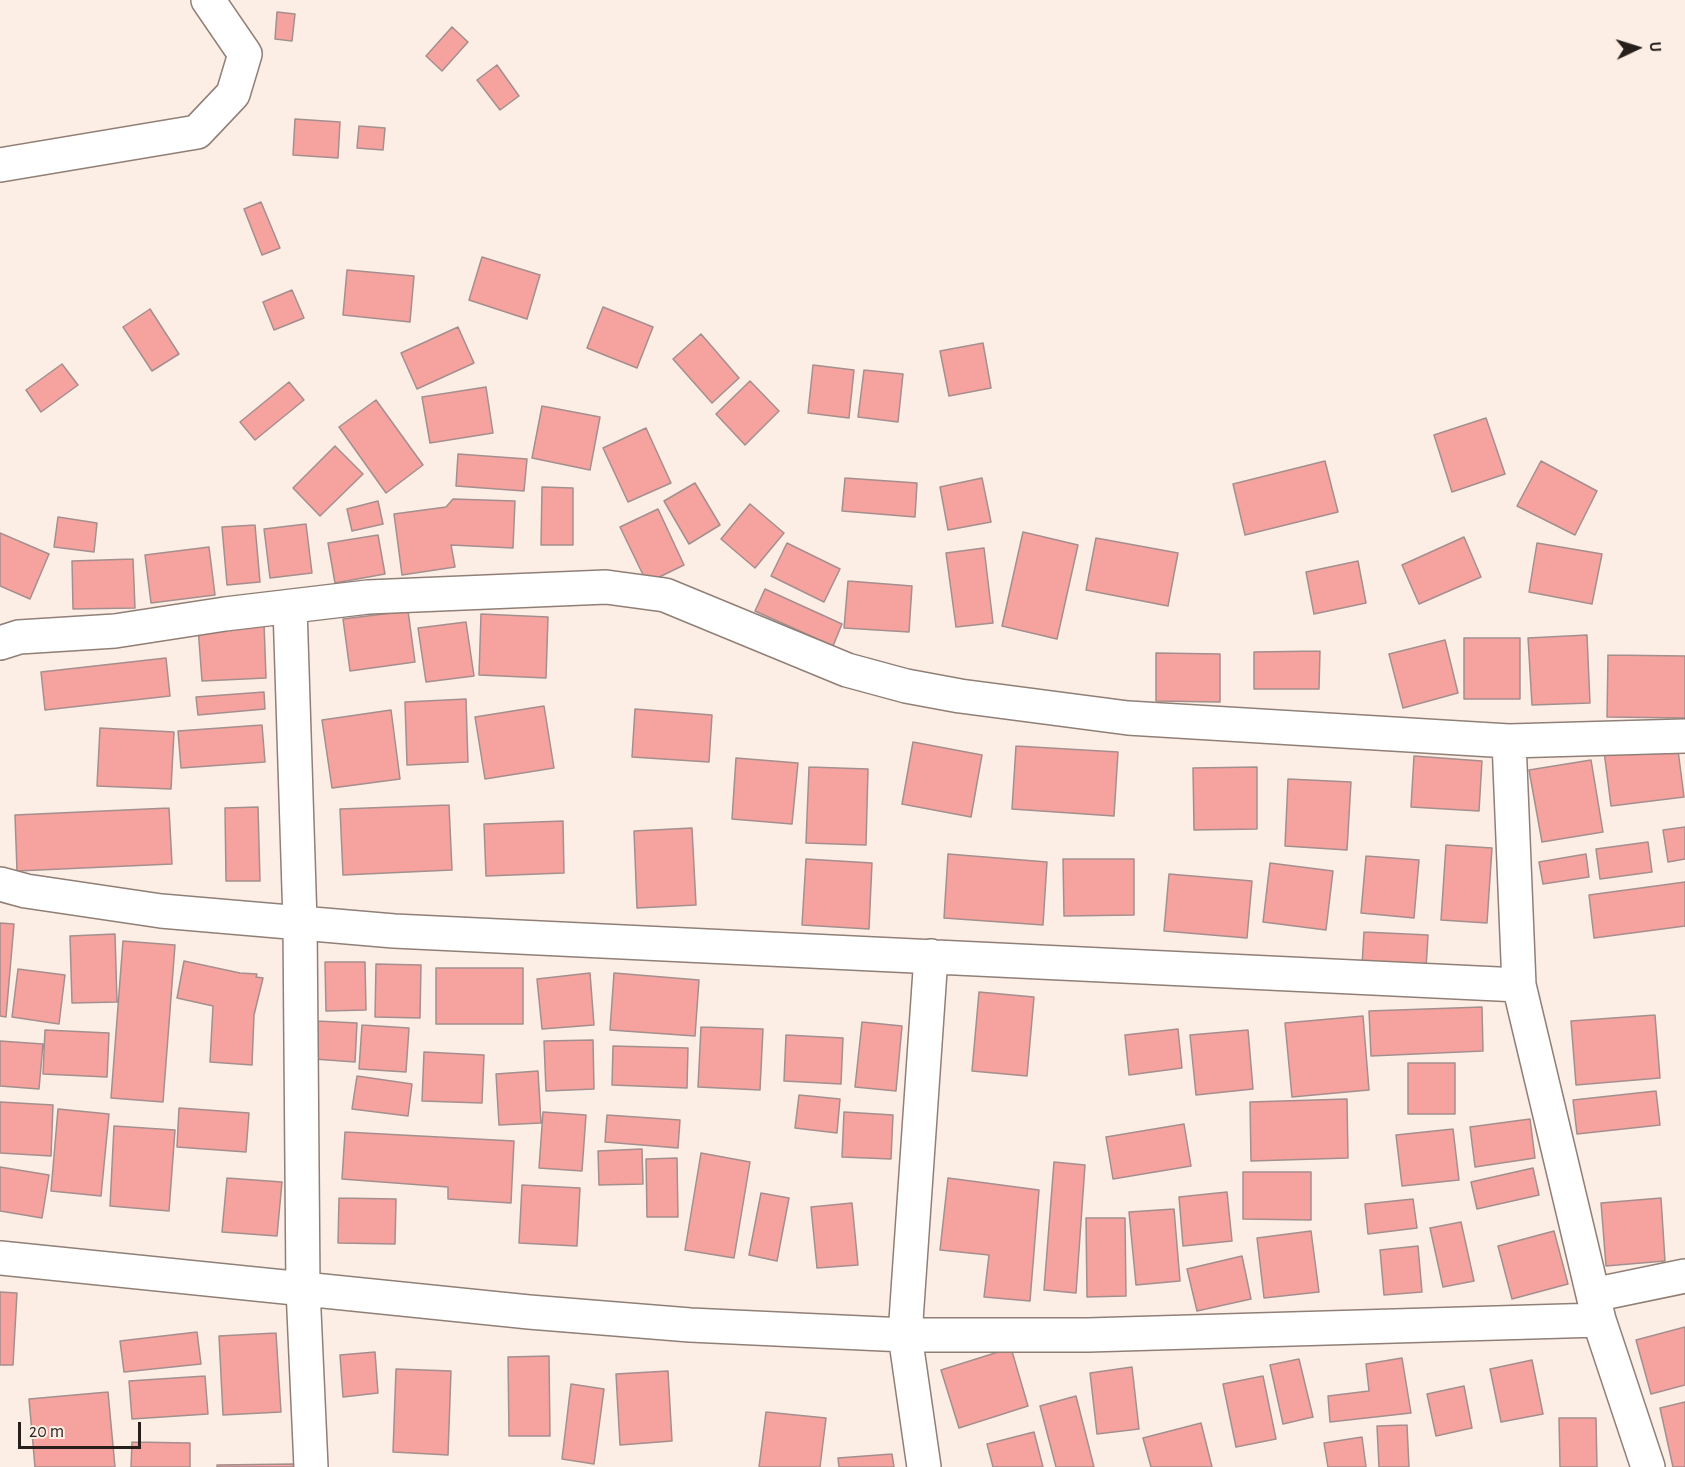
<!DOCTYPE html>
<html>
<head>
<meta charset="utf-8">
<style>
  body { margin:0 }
  #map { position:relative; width:1685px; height:1467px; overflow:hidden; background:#fdeee5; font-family:"Alegreya Sans",sans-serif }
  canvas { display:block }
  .north { position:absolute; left:1607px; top:18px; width:60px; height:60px; -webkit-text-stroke:4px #fdeee5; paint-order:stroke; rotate:86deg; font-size:16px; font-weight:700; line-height:24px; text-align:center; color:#261f1b }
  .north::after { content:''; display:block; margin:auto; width:21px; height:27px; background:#261f1b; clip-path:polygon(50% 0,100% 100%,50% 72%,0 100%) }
  .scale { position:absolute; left:18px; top:1422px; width:123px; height:27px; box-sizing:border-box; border:3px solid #261f1b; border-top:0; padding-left:8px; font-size:18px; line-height:21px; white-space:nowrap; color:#261f1b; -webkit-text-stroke:4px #fdeee5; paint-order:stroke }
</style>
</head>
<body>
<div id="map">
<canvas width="1685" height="1467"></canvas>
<div class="north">U</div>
<div class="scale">20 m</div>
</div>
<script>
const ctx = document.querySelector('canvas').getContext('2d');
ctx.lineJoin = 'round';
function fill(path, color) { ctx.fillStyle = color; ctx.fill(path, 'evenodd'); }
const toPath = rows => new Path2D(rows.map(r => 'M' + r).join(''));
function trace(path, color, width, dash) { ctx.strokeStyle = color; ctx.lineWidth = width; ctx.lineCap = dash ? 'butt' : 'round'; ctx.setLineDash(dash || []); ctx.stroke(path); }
const building = toPath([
  [277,12,295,14,292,41,275,39,277,12],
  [452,27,468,42,442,71,426,56,452,27],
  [497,65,519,96,500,110,477,80,497,65],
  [295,119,340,122,338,158,293,155,295,119],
  [359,126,385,128,383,150,357,148,359,126],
  [261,202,280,248,262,255,244,209,261,202],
  [482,257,540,275,527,319,469,300,482,257],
  [347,270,414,276,410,322,343,315,347,270],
  [292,290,304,318,274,330,263,302,292,290],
  [603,307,653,327,637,368,587,348,603,307],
  [150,309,179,354,152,371,123,327,150,309],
  [458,327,474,363,417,389,401,353,458,327],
  [701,334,739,378,712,403,673,359,701,334],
  [983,343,991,388,949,396,940,351,983,343],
  [62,364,78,385,41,412,26,390,62,364],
  [813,365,854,370,849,418,808,413,813,365],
  [864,370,903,374,898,422,858,417,864,370],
  [750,381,779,411,745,445,716,414,750,381],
  [289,382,304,400,255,440,240,422,289,382],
  [486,387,493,433,430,443,422,397,486,387],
  [376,400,423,465,386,493,339,427,376,400],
  [542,406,600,417,590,470,532,458,542,406],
  [1486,418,1505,474,1452,492,1434,435,1486,418],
  [646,428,671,483,628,502,603,448,646,428],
  [335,446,363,474,320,516,293,488,335,446],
  [458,454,527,459,524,491,456,486,458,454],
  [1325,461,1338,512,1245,535,1233,484,1325,461],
  [1541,461,1597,491,1575,535,1517,506,1541,461],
  [845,478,917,483,915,517,842,511,845,478],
  [982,478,991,522,948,530,940,487,982,478],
  [695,483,720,525,689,544,664,501,695,483],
  [542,487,573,488,573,545,541,545,542,487],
  [453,499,515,501,513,548,451,545,455,567,402,575,394,514,446,507,453,499],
  [378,501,383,524,352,531,347,509,378,501],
  [750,504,784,533,755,568,721,539,750,504],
  [658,509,684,565,647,583,620,527,658,509],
  [58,517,97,523,94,552,54,547,58,517],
  [306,524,312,573,270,578,264,529,306,524],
  [255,525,260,582,227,585,222,527,255,525],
  [1023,532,1078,545,1057,639,1002,626,1023,532],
  [0,533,49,554,30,599,0,586,0,533],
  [378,535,385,574,335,583,328,543,378,535],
  [1464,537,1481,577,1419,604,1402,565,1464,537],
  [1096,538,1178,553,1168,606,1086,590,1096,538],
  [787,543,840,569,824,602,771,576,787,543],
  [1537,543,1602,554,1592,604,1529,592,1537,543],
  [209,547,215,595,151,603,145,555,209,547],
  [984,548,993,623,956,627,946,553,984,548],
  [133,559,135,608,73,609,72,561,133,559],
  [1358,561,1366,603,1314,614,1306,572,1358,561],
  [848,581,912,586,909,632,844,628,848,581],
  [765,589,842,624,833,646,755,611,765,589],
  [408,611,415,662,350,671,343,619,408,611],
  [481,614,548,617,546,678,479,675,481,614],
  [466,622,474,676,426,682,418,628,466,622],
  [264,623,266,678,202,681,198,627,264,623],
  [1587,635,1590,703,1532,705,1528,638,1587,635],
  [1464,638,1520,638,1520,699,1464,699,1464,638],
  [1445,640,1458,693,1403,708,1389,654,1445,640],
  [1320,651,1319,689,1254,689,1254,652,1320,651],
  [1156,653,1220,654,1220,702,1156,701,1156,653],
  [1608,655,1685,656,1685,718,1607,717,1608,655],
  [166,658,170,696,45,710,41,672,166,658],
  [264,692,265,709,198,715,196,697,264,692],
  [466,699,468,762,407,765,405,702,466,699],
  [544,706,554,768,485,779,475,717,544,706],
  [635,709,712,715,709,762,632,757,635,709],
  [391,710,400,779,332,788,322,720,391,710],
  [262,725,265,762,181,768,178,731,262,725],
  [100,728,174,732,171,789,97,786,100,728],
  [913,742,982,755,971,817,902,804,913,742],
  [1677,742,1684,797,1611,806,1604,751,1677,742],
  [1016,746,1118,752,1114,816,1012,809,1016,746],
  [1414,756,1482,761,1479,811,1411,807,1414,756],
  [736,758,798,763,792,824,732,819,736,758],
  [1591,760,1603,832,1542,842,1529,770,1591,760],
  [809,767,868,769,866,845,806,843,809,767],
  [1257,767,1257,829,1194,830,1193,768,1257,767],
  [1288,779,1351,782,1347,850,1285,846,1288,779],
  [449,805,452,870,343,875,340,809,449,805],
  [258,807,260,881,226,881,225,808,258,807],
  [169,808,172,864,17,871,15,815,169,808],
  [563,821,564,873,486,876,484,824,563,821],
  [1685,827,1685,859,1668,862,1663,830,1685,827],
  [692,828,696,905,637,908,634,831,692,828],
  [1648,842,1652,872,1600,879,1596,849,1648,842],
  [1446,845,1492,848,1487,923,1441,920,1446,845],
  [948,854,1047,862,1043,925,944,918,948,854],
  [1586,854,1589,877,1543,884,1539,862,1586,854],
  [1366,856,1419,860,1414,918,1361,913,1366,856],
  [806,859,872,863,869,929,802,925,806,859],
  [1063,859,1134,859,1134,915,1064,916,1063,859],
  [1270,863,1333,871,1326,930,1263,922,1270,863],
  [1169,874,1252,881,1247,938,1164,931,1169,874],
  [1685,882,1685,926,1594,938,1589,895,1685,882],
  [0,923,14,924,6,1017,0,1016,0,923],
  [1364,932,1428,935,1426,969,1362,965,1364,932],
  [115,934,117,1002,72,1003,70,936,115,934],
  [123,941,175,945,163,1102,111,1098,123,941],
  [184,961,240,973,257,974,256,977,263,978,254,1015,252,1065,210,1062,213,1006,177,998,184,961],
  [325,962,365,962,366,1010,326,1011,325,962],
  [376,964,421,965,420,1018,375,1017,376,964],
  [436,968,523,968,523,1024,436,1024,436,968],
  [18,969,65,975,59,1024,12,1017,18,969],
  [590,973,594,1025,542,1029,537,979,590,973],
  [614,973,699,980,695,1036,610,1030,614,973],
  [979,992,1034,997,1027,1076,972,1071,979,992],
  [1482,1007,1483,1051,1371,1056,1369,1011,1482,1007],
  [1655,1015,1660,1078,1576,1085,1571,1021,1655,1015],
  [1363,1016,1369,1090,1292,1097,1285,1023,1363,1016],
  [317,1021,357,1023,355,1062,314,1059,317,1021],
  [862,1022,902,1026,896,1091,855,1087,862,1022],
  [362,1025,409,1028,406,1072,359,1069,362,1025],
  [701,1027,763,1029,760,1090,698,1087,701,1027],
  [1178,1029,1182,1068,1129,1075,1125,1035,1178,1029],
  [45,1030,109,1033,107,1077,43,1074,45,1030],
  [1248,1030,1253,1089,1196,1095,1190,1035,1248,1030],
  [786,1035,843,1038,841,1084,784,1081,786,1035],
  [593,1040,594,1089,546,1091,544,1041,593,1040],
  [0,1041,43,1044,39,1089,0,1086,0,1041],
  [613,1046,688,1048,687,1088,612,1085,613,1046],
  [424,1052,484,1055,482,1103,422,1101,424,1052],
  [1408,1063,1455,1063,1455,1114,1408,1114,1408,1063],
  [538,1071,541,1123,499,1125,496,1074,538,1071],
  [357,1076,412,1084,408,1116,352,1109,357,1076],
  [1656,1091,1660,1125,1577,1134,1573,1100,1656,1091],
  [799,1095,840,1099,837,1133,795,1128,799,1095],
  [1347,1099,1348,1158,1251,1161,1250,1102,1347,1099],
  [0,1102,53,1105,51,1156,0,1153,0,1102],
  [179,1108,249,1113,246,1152,177,1147,179,1108],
  [58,1109,109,1114,101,1196,51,1191,58,1109],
  [543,1112,586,1115,582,1171,539,1168,543,1112],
  [844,1112,893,1115,891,1159,842,1157,844,1112],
  [607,1115,680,1120,678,1148,605,1142,607,1115],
  [1530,1119,1535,1158,1475,1167,1470,1127,1530,1119],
  [1184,1124,1191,1166,1113,1179,1106,1137,1184,1124],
  [114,1126,175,1130,169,1211,110,1206,114,1126],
  [1453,1129,1459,1180,1402,1186,1396,1135,1453,1129],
  [345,1132,514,1141,511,1203,448,1199,448,1187,342,1179,345,1132],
  [642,1149,643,1184,599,1185,598,1151,642,1149],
  [701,1153,750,1162,734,1258,685,1250,701,1153],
  [677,1158,678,1217,647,1217,646,1159,677,1158],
  [1054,1162,1085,1165,1076,1293,1044,1290,1054,1162],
  [0,1167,49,1175,42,1218,0,1211,0,1167],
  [1533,1168,1539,1195,1477,1209,1471,1182,1533,1168],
  [1243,1172,1311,1172,1311,1220,1243,1219,1243,1172],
  [227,1178,282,1182,277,1236,222,1232,227,1178],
  [948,1178,1039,1190,1030,1301,984,1297,989,1255,940,1250,948,1178],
  [522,1185,580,1188,577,1246,519,1243,522,1185],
  [1227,1192,1232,1241,1183,1246,1179,1197,1227,1192],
  [761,1193,789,1198,777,1261,749,1255,761,1193],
  [339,1198,396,1199,395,1244,338,1243,339,1198],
  [1661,1198,1665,1261,1606,1266,1601,1203,1661,1198],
  [1413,1199,1417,1228,1368,1234,1365,1204,1413,1199],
  [852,1203,858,1265,817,1268,811,1207,852,1203],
  [1174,1209,1180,1281,1136,1285,1129,1212,1174,1209],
  [1086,1218,1125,1218,1126,1296,1087,1297,1086,1218],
  [1461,1222,1474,1281,1443,1287,1430,1228,1461,1222],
  [1311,1231,1319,1292,1264,1298,1257,1238,1311,1231],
  [1554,1231,1568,1284,1512,1299,1498,1246,1554,1231],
  [1418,1246,1422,1292,1384,1295,1380,1250,1418,1246],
  [1242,1256,1251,1299,1197,1311,1187,1269,1242,1256],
  [0,1292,17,1293,13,1365,0,1365,0,1292],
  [1685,1327,1685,1385,1651,1394,1636,1340,1685,1327],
  [197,1332,201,1364,124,1372,120,1341,197,1332],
  [276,1333,281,1412,223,1415,219,1336,276,1333],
  [1011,1348,1028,1406,959,1428,941,1370,1011,1348],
  [375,1352,378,1393,343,1397,340,1355,375,1352],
  [549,1356,550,1436,509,1436,508,1357,549,1356],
  [1402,1358,1411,1413,1330,1422,1328,1396,1369,1391,1366,1364,1402,1358],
  [1299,1359,1313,1417,1283,1424,1270,1365,1299,1359],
  [1532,1360,1543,1414,1501,1422,1490,1369,1532,1360],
  [1132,1367,1139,1429,1097,1434,1090,1373,1132,1367],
  [396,1369,451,1371,448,1455,393,1452,396,1369],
  [668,1371,672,1441,620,1445,616,1374,668,1371],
  [205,1376,208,1414,132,1419,129,1381,205,1376],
  [1263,1376,1276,1439,1236,1447,1223,1384,1263,1376],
  [571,1384,604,1389,594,1464,562,1459,571,1384],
  [1464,1386,1472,1428,1436,1436,1427,1394,1464,1386],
  [108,1392,115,1467,35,1467,29,1399,108,1392],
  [1076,1396,1094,1467,1056,1467,1040,1406,1076,1396],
  [1685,1402,1685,1467,1673,1467,1660,1408,1685,1402],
  [766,1412,826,1418,820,1467,759,1467,766,1412],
  [1559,1418,1596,1418,1597,1467,1560,1467,1559,1418],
  [1201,1423,1212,1467,1151,1467,1143,1438,1201,1423],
  [1407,1425,1409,1467,1379,1467,1377,1426,1407,1425],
  [1034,1432,1043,1467,993,1467,987,1444,1034,1432],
  [1362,1437,1366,1467,1328,1467,1324,1443,1362,1437],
  [132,1442,190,1443,190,1467,131,1467,132,1442],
  [892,1454,894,1467,839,1467,838,1458,892,1454],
  [294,1464,294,1467,217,1467,217,1465,294,1464]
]);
fill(building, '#f6a29f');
trace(building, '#a48f8e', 1.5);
const minor = toPath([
  [0,165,197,132,233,94,245,54,208,0],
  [290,607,300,922,303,1289,311,1467],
  [0,643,19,637,115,631,225,614,368,597,606,587,665,595,847,670,906,686,960,696,1128,718,1509,741,1519,985],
  [1509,741,1685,736],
  [0,884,26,891,161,911,394,931,1519,985,1599,1320,1088,1335,905,1335,690,1325,529,1312,0,1258],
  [1593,1295,1685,1276],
  [1599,1320,1648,1467],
  [924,1467,905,1335,931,956]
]);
trace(minor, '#907f76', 36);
trace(minor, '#fff', 33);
</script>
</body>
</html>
